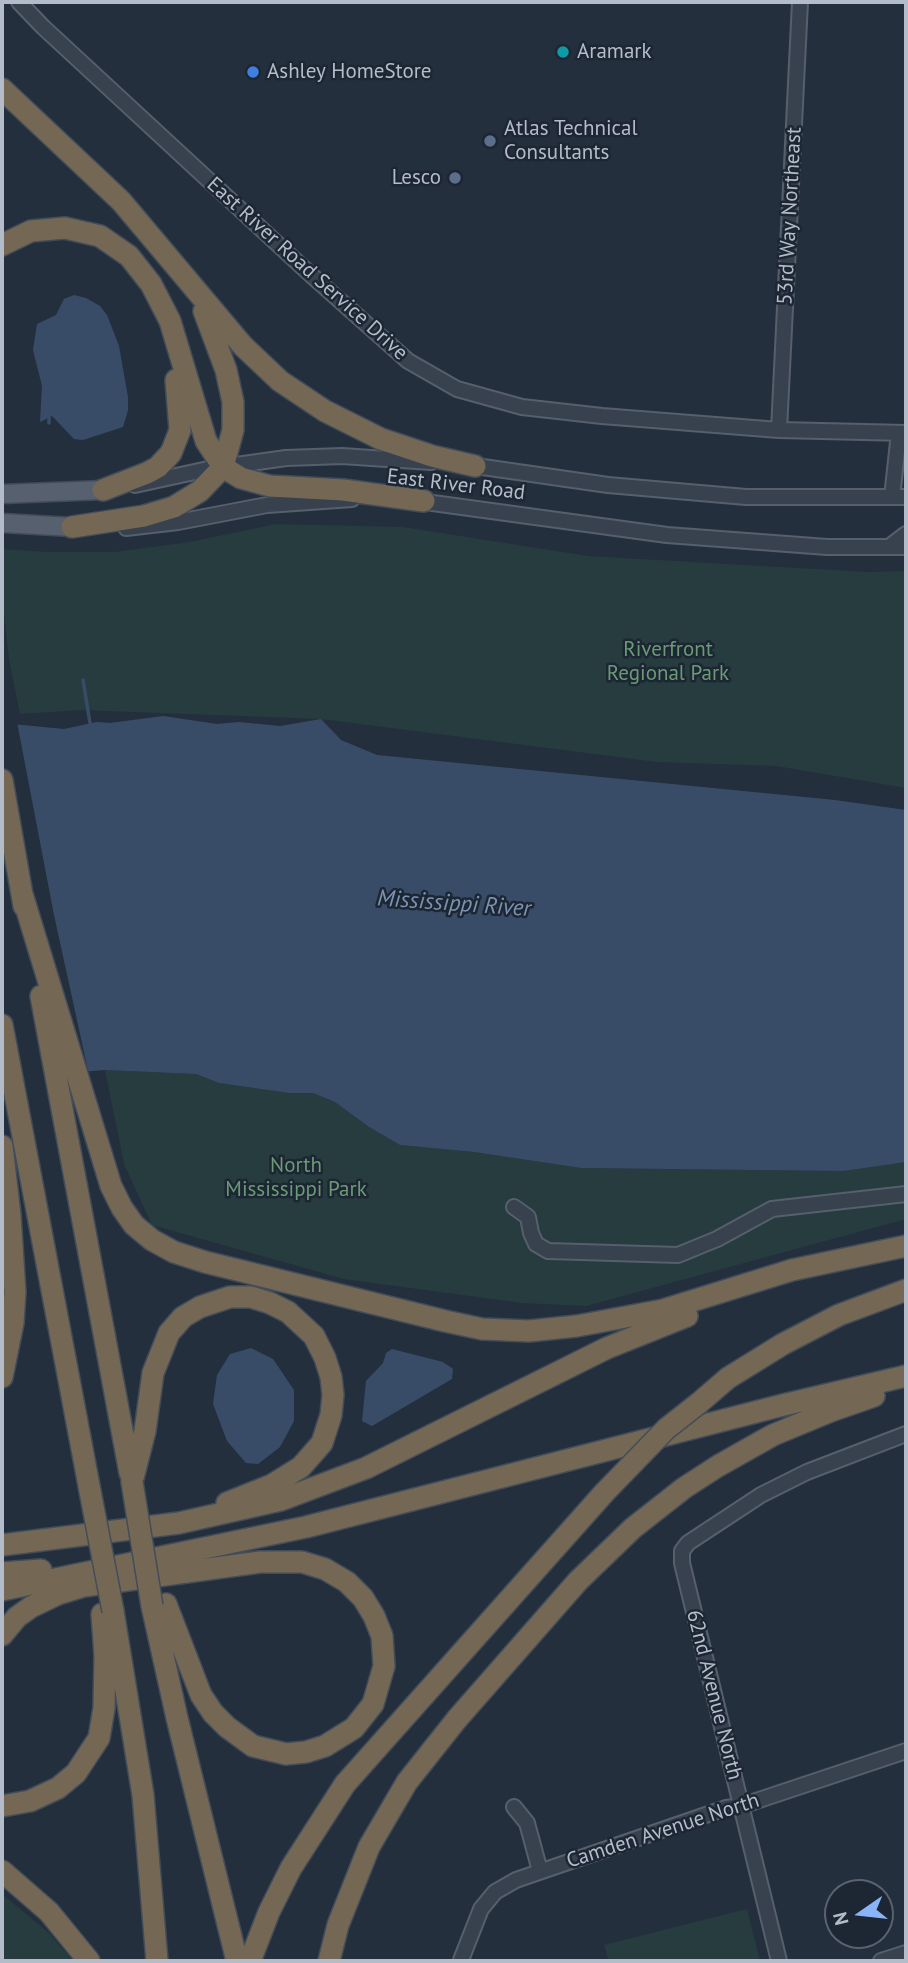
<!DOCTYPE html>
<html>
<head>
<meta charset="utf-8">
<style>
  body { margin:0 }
  #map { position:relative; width:908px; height:1963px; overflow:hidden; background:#242f3e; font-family:"PT Sans",sans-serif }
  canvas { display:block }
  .frame { position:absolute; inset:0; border:4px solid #b4bcc9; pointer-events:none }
  .north { position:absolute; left:824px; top:1879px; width:70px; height:70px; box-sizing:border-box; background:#1d2633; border:2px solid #59626f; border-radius:50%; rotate:256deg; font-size:19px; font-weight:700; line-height:28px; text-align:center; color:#b4bcc9 }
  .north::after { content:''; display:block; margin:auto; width:24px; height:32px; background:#8ab4f8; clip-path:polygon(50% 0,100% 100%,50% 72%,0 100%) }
</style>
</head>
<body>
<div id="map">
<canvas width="908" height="1963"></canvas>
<div class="frame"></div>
<div class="north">N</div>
</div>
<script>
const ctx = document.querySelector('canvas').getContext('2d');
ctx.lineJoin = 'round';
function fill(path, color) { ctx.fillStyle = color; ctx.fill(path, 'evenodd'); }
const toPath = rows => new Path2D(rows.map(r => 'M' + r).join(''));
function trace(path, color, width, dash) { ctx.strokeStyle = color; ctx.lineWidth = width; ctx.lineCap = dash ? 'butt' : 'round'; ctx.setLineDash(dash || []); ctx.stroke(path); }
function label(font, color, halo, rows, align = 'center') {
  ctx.font = font + ' "PT Sans",sans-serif'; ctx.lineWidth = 5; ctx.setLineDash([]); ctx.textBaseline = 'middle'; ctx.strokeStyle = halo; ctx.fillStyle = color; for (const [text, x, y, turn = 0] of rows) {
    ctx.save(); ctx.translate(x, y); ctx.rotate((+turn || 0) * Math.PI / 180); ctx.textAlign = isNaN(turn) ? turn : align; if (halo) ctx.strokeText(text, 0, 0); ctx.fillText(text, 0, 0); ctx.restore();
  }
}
fill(toPath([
  [276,524,403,527,588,556,867,572,906,571,906,788,776,766,657,762,321,719,81,710,20,714,9,659,2,595,2,549,49,552,115,552,190,542],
  [105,1070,196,1074,219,1083,289,1093,313,1093,335,1102,369,1127,400,1145,474,1152,581,1168,844,1171,906,1162,906,1219,586,1306,522,1303,344,1279,152,1225,124,1164],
  [2,1894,49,1933,73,1961,2,1961],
  [747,1909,760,1961,609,1961,604,1945]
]), '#263c3f');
fill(toPath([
  [74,295,86,298,100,306,107,315,119,346,128,397,128,410,123,427,83,440,74,439,52,416,40,422,42,386,33,350,37,324,56,315,64,299],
  [163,716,217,724,239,722,280,726,321,719,341,740,377,755,835,800,906,810,906,1162,844,1171,581,1168,474,1152,400,1145,369,1127,335,1102,313,1093,289,1093,219,1083,196,1074,105,1070,2,1078,2,723,64,729,97,722,110,723],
  [251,1348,273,1359,294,1390,294,1421,280,1447,258,1464,246,1463,227,1441,213,1404,217,1375,230,1354],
  [392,1349,443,1362,453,1369,452,1379,372,1426,362,1421,366,1381,383,1363,386,1353]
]), '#394c67');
fill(toPath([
  [2,720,17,722,54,915,89,1075,2,1082]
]), '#242f3e');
trace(toPath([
  [49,417,49,423],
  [83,680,90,723]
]), '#394c67', 3.5);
const minor = toPath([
  [19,2,43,27,310,274,408,361,457,389,522,407,602,416,779,430,906,433],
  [779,430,800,2],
  [469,465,608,485,746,497,906,497],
  [135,485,208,469,286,458,342,456,431,462],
  [892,497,899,433],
  [418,501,667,535,827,547,906,547],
  [126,528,178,522,267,505,352,499],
  [889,547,906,534],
  [514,1207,528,1217,531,1233,536,1244,548,1251,678,1255,717,1239,772,1209,906,1194],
  [514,1807,527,1823,540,1871],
  [461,1960,481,1909,495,1892,516,1880,726,1808,741,1806,906,1751],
  [779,1961,682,1563,682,1551,688,1543,761,1495,807,1472,906,1434],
  [881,1961,906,1953]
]);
const major = toPath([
  [2,494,103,490],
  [2,523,72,527]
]);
const highway = toPath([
  [2,89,121,201,243,346,280,381,325,411,381,439,432,456,475,466],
  [2,245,31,231,65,228,100,236,129,256,151,284,170,321,206,441,223,467,241,478,270,486,343,490,424,501],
  [103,490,147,473,158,467,171,453,180,430,176,380],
  [72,527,144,516,174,507,200,491,223,467,233,430,233,402,226,370,204,311],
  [2,780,24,906],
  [22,894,111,1186,122,1208,134,1225,152,1240,174,1252,205,1262,445,1321,482,1329,529,1331,577,1326,663,1310,792,1270,906,1246],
  [41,996,130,1473],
  [2,1025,90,1491],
  [2,1146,10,1215,15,1292,13,1323,2,1377],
  [699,1403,728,1378,783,1344,839,1315,906,1290],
  [132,1482,145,1431,153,1373,169,1333,183,1317,200,1307,230,1297,251,1297,270,1303,288,1312,314,1336,325,1358,331,1377,333,1395,331,1415,322,1443,301,1467,272,1485,227,1503],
  [2,1545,179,1523,281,1500,366,1468,607,1348,687,1316],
  [2,1573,41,1570],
  [2,1590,306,1527,783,1405,906,1376],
  [152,1606,177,1718,237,1961],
  [113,1611,143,1795,157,1961],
  [2,1635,17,1617,31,1607,58,1594,84,1586,260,1562,302,1562,325,1569,347,1582,363,1598,374,1616,382,1636,384,1666,373,1704,354,1728,325,1746,306,1752,286,1754,253,1746,227,1727,213,1713,201,1695,166,1604],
  [2,1806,30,1801,58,1788,76,1773,99,1738,104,1708,105,1656,102,1614],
  [2,1871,49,1912,89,1961],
  [250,1961,269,1912,291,1868,345,1784,604,1493],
  [329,1961,338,1925,369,1847,407,1782,457,1719,578,1581,633,1528,684,1488,718,1466,773,1435,831,1411,874,1396]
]);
trace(minor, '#565f6c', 18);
trace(major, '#414a57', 21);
trace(highway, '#434c59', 24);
trace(minor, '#38414e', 14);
trace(major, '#56606e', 18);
trace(highway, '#746855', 21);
const highwayBridge = toPath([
  [132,1482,152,1606],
  [90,1491,113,1611],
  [604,1493,666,1429,699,1403]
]);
trace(highwayBridge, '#434c59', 24, []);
trace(highwayBridge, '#746855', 21);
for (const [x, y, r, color] of [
  [563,52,7,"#0f9aa8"],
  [253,72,7,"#3f7fe0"],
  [490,141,7,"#5c6f8a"],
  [455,178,7,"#5c6f8a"]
]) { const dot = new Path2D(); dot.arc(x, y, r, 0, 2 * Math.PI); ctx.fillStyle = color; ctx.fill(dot); trace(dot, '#1d2633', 2.5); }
label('21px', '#b4bcc9', '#1d2633', [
  ["Aramark",577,52],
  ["Ashley HomeStore",267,72],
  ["Atlas Technical",504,129],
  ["Consultants",504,153],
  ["Lesco",441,178,"right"]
], 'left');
label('21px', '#b4bcc9', '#1d2633', [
  ["53rd Way Northeast",790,216,-87],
  ["East River Road Service Drive",307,269,42],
  ["East River Road",456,485,7],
  ["62nd Avenue North",714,1695,76],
  ["Camden Avenue North",663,1831,-18]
]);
label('21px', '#6b9a76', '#1d2633', [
  ["Riverfront",668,650],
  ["Regional Park",668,674],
  ["North",296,1166],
  ["Mississippi Park",296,1190]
]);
label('italic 23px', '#7c92b1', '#1d2633', [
  ["Mississippi River",454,904,4]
]);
</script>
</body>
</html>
